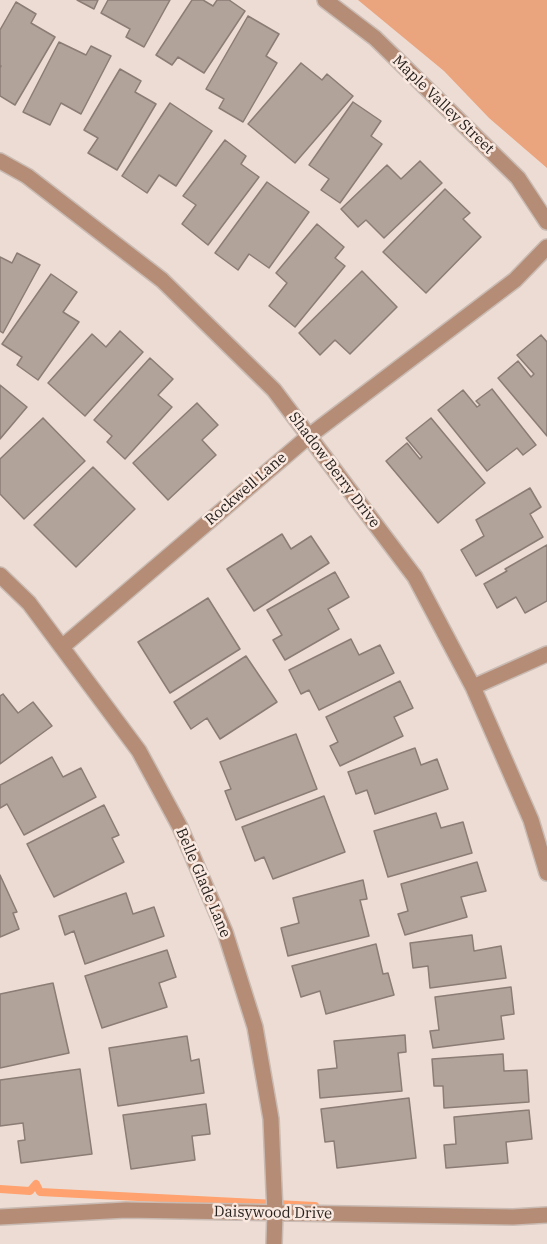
<!DOCTYPE html>
<html>
<head>
<meta charset="utf-8">
<style>
  body { margin:0 }
  canvas { display:block; background:#ecdcd3 }
</style>
</head>
<body>
<canvas width="547" height="1244"></canvas>
<script>
const ctx = document.querySelector('canvas').getContext('2d');
ctx.lineJoin = 'round';
function fill(path, color) { ctx.fillStyle = color; ctx.fill(path, 'evenodd'); }
const toPath = rows => new Path2D(rows.map(r => 'M' + r).join(''));
function trace(path, color, width, dash) { ctx.strokeStyle = color; ctx.lineWidth = width; ctx.lineCap = dash ? 'butt' : 'round'; ctx.setLineDash(dash || []); ctx.stroke(path); }
function label(font, color, halo, rows, align = 'center') {
  ctx.font = font + ' "IBM Plex Serif",serif'; ctx.lineWidth = 5; ctx.setLineDash([]); ctx.textBaseline = 'middle'; ctx.strokeStyle = halo; ctx.fillStyle = color; for (const [text, x, y, turn = 0] of rows) {
    ctx.save(); ctx.translate(x, y); ctx.rotate((+turn || 0) * Math.PI / 180); ctx.textAlign = isNaN(turn) ? turn : align; if (halo) ctx.strokeText(text, 0, 0); ctx.fillText(text, 0, 0); ctx.restore();
  }
}
fill(toPath([
  [358,0,547,0,547,168,489,118,444,71]
]), '#eaa47e');
trace(toPath([
  [0,1189,30,1191,36,1184,40,1192,315,1206]
]), '#ffa26f', 8);
const building = toPath([
  [77,0,98,0,94,9,77,0],
  [108,0,170,0,144,47,126,37,130,29,101,13,108,0],
  [192,0,203,0,213,6,217,0,229,0,245,11,204,73,178,57,172,65,156,55,192,0],
  [16,2,36,14,31,23,55,37,15,105,0,96,0,68,1,66,0,65,0,30,16,2],
  [248,16,279,34,266,56,277,63,243,122,219,108,224,99,206,89,248,16],
  [59,42,86,55,91,46,111,56,81,114,61,103,50,125,23,112,59,42],
  [301,63,322,80,327,74,353,96,295,163,248,124,301,63],
  [120,69,141,81,135,92,156,104,117,170,88,153,98,138,84,130,120,69],
  [353,102,381,121,371,136,382,144,340,203,321,190,329,179,309,165,353,102],
  [170,103,212,131,176,186,159,175,147,193,122,176,170,103],
  [225,140,246,156,241,164,259,177,208,245,182,224,196,205,183,196,225,140],
  [420,161,442,183,384,238,366,220,358,227,341,209,387,165,401,179,420,161],
  [267,182,309,212,269,268,249,254,238,270,215,253,267,182],
  [445,189,470,213,463,219,481,237,426,293,383,252,445,189],
  [317,224,344,247,335,258,345,266,295,327,269,306,287,283,276,273,317,224],
  [17,253,40,265,3,333,0,331,0,257,12,263,17,253],
  [362,271,397,307,350,354,335,340,320,355,299,333,362,271],
  [51,274,77,292,63,312,79,322,38,380,17,365,22,357,2,344,51,274],
  [120,331,143,352,85,416,48,383,92,334,106,347,120,331],
  [541,335,547,342,547,436,498,378,518,361,531,377,534,374,517,355,541,335],
  [150,358,173,379,158,395,172,407,125,459,107,442,112,436,94,420,150,358],
  [0,385,27,407,0,439,0,385],
  [492,389,536,445,523,455,517,448,487,471,438,410,463,390,477,407,480,405,476,401,492,389],
  [197,403,218,425,202,440,216,455,168,500,133,463,197,403],
  [43,418,85,461,24,519,0,494,0,459,43,418],
  [431,418,485,483,438,523,386,461,407,443,420,459,422,457,406,438,431,418],
  [93,467,135,509,76,567,34,525,93,467],
  [530,488,541,507,530,514,543,537,476,576,461,550,484,536,476,520,530,488],
  [282,534,291,549,311,536,329,563,254,611,227,569,282,534],
  [547,545,547,601,525,613,516,597,497,608,484,584,507,571,505,569,547,545],
  [335,572,349,597,328,609,339,629,285,660,273,640,282,635,267,610,335,572],
  [208,598,240,649,170,693,138,642,208,598],
  [351,639,359,655,380,645,394,673,319,710,309,690,301,694,289,670,351,639],
  [246,656,277,702,220,739,207,718,191,729,174,702,246,656],
  [400,681,413,708,394,717,403,736,340,766,330,746,338,742,326,717,400,681],
  [3,694,18,713,33,702,52,726,0,764,0,696,3,694],
  [296,734,317,789,236,820,225,791,231,789,220,762,296,734],
  [415,748,421,765,437,759,448,789,375,814,367,790,356,794,348,772,415,748],
  [52,757,63,777,81,768,96,797,24,835,7,804,0,808,0,785,52,757],
  [324,796,345,852,273,879,264,857,255,861,242,827,324,796],
  [104,805,119,835,112,838,124,862,54,897,27,844,104,805],
  [436,813,441,828,463,822,472,853,388,877,374,831,436,813],
  [477,862,486,891,461,897,467,917,405,935,398,914,408,911,401,884,477,862],
  [0,875,17,912,13,913,19,929,0,937,0,875],
  [363,880,367,899,360,900,369,936,288,956,281,928,299,923,293,898,363,880],
  [126,893,133,914,154,907,164,936,85,964,74,931,65,935,59,916,126,893],
  [472,935,474,951,501,946,506,978,430,988,428,966,413,968,410,943,472,935],
  [376,944,383,974,388,973,394,995,326,1014,320,991,301,997,292,966,376,944],
  [167,950,176,977,159,983,167,1007,102,1028,85,976,167,950],
  [53,983,69,1053,0,1068,0,994,53,983],
  [511,987,514,1014,501,1016,504,1039,433,1048,430,1031,439,1030,435,997,511,987],
  [405,1035,406,1052,398,1053,402,1091,320,1098,318,1070,337,1068,334,1041,405,1035],
  [187,1036,191,1061,199,1059,204,1093,118,1106,109,1048,187,1036],
  [503,1054,504,1071,527,1070,529,1102,444,1108,443,1086,434,1086,432,1059,503,1054],
  [80,1069,92,1154,21,1163,18,1141,25,1140,23,1123,0,1126,0,1080,80,1069],
  [409,1098,416,1158,337,1168,334,1141,325,1142,321,1109,409,1098],
  [206,1104,210,1134,192,1136,195,1160,131,1169,123,1115,206,1104],
  [529,1110,532,1139,506,1142,508,1163,446,1168,444,1145,456,1144,454,1117,529,1110]
]);
fill(building, '#b1a29a');
trace(building, '#8b7c75', 1.5);
const minor = toPath([
  [325,0,375,38,518,178,547,222],
  [0,161,27,176,162,280,274,390,415,577,473,687,531,820,547,873],
  [0,575,29,603,139,751,180,827,225,932,255,1027,271,1119,275,1213,274,1244],
  [62,647,309,436,515,280,547,247],
  [473,687,547,654],
  [0,1217,126,1210,513,1217,547,1215]
]);
trace(minor, '#c9bbb3', 18);
trace(minor, '#b58d77', 15);
label('15px', '#28221f', '#f9e9e0', [
  ["Maple Valley Street",443,105,44],
  ["Shadow Berry Drive",334,470,53],
  ["Rockwell Lane",246,489,-41],
  ["Belle Glade Lane",203,883,67],
  ["Daisywood Drive",273,1213,1]
]);
</script>
</body>
</html>
